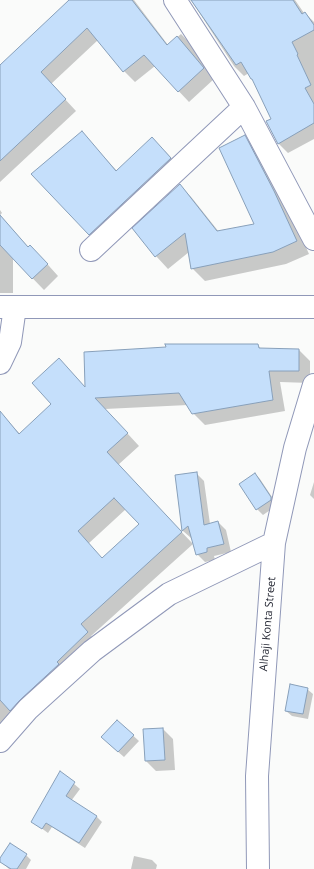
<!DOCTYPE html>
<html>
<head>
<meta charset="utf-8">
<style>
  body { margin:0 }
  canvas { display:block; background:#fafbfa }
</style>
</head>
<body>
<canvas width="314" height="869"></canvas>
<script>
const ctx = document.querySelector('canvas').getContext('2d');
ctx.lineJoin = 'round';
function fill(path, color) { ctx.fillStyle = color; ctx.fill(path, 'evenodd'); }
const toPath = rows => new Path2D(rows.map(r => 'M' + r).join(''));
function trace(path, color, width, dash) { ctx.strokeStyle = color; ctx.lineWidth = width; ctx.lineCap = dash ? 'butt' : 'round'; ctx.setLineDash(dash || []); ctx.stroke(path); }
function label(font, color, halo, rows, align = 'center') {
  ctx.font = font + ' "Open Sans",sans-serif'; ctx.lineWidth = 4; ctx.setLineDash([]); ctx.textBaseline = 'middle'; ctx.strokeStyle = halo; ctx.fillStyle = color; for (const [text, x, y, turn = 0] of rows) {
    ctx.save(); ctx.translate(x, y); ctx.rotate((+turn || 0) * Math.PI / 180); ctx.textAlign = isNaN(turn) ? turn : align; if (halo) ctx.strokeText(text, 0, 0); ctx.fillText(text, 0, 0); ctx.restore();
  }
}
fill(toPath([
  [70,0,134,0,168,45,181,34,192,45,214,79,189,102,155,66,135,82,124,71,98,40,51,84,76,111,0,182,0,66],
  [191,0,295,0,304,13,305,13,314,22,314,139,288,153,278,143,272,119,255,83,249,73,244,76,234,66],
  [82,133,117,171,165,151,183,171,102,247,90,234],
  [244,136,257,149,287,205,309,254,286,264,205,281,192,268,189,252,168,269,156,256,180,185,192,198,219,232,255,225],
  [0,210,2,213,0,215,29,248,41,257,58,276,44,290,13,258,13,293,0,293],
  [258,345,261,349,299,350,310,361,310,383,280,382,285,411,205,425,193,413,188,405,105,409,139,446,118,465,193,544,91,636,99,644,0,747,0,426,7,420,20,434,52,404,70,371,87,389],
  [126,509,141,524,102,559,88,544],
  [196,473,204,481,210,524,218,522,226,530,231,552,214,556,215,560,205,562,197,554,192,537,191,538,183,531,176,476],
  [255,474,260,479,276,503,276,506,263,515,257,509],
  [314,482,314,499,310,495],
  [307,689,313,694,308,719,292,716,286,711],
  [117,721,139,741,124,757,108,743],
  [163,729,173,739,175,770,156,771,146,761],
  [60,772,80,789,71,801,97,817,102,822,85,848,52,827,48,833,33,822],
  [26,855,31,860,26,869,9,869,0,861,0,860],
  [134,856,152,860,157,865,156,869,131,869]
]), '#0003');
const building = toPath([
  [69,0,132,0,167,45,177,36,204,68,178,92,144,55,123,72,87,28,41,72,66,99,0,161,0,65,69,0],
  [191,0,293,0,302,14,305,12,314,25,314,30,292,42,298,54,297,55,311,85,305,88,314,104,314,123,278,144,266,121,271,119,252,79,251,79,241,62,236,65,191,0],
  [82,131,116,171,152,137,171,158,89,235,31,174,82,131],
  [245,135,274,191,297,241,273,252,191,269,185,233,155,257,132,228,180,184,217,231,254,224,219,148,245,135],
  [0,215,28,247,30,245,48,264,32,279,0,245,0,215],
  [165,344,258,344,259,348,299,349,299,371,269,371,273,400,192,414,179,393,95,398,128,433,107,452,182,532,81,624,88,632,57,662,59,664,20,700,10,711,0,700,0,411,19,434,51,404,32,383,59,358,85,387,84,352,166,347,165,344],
  [114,498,139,524,102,558,78,531,114,498],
  [197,472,204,525,218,521,224,544,207,548,207,552,196,555,188,526,182,531,175,475,197,472],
  [255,473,271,497,271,500,256,510,239,484,255,473],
  [290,684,308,688,303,714,285,711,290,684],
  [117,720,134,735,118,752,101,737,117,720],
  [163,728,165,760,145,761,143,729,163,728],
  [60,771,75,782,66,796,97,816,79,843,46,823,42,829,31,822,60,771],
  [10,843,27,854,17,869,11,869,0,862,0,858,10,843]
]);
fill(building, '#c5dffb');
trace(building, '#88a0ba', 1);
const minor = toPath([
  [175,0,244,107,314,239],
  [91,250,244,107],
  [0,363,10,342,15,307],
  [0,741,28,709,92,651,169,594,274,543],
  [258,869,257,776,274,543,295,448,314,385]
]);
const major = toPath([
  [0,307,314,307]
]);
trace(minor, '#9098b8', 24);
trace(major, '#9098b8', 24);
trace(minor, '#fff', 22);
trace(major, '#fff', 22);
label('11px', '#222531', '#fff', [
  ["Alhaji Konta Street",268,624,-85]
]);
</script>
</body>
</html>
